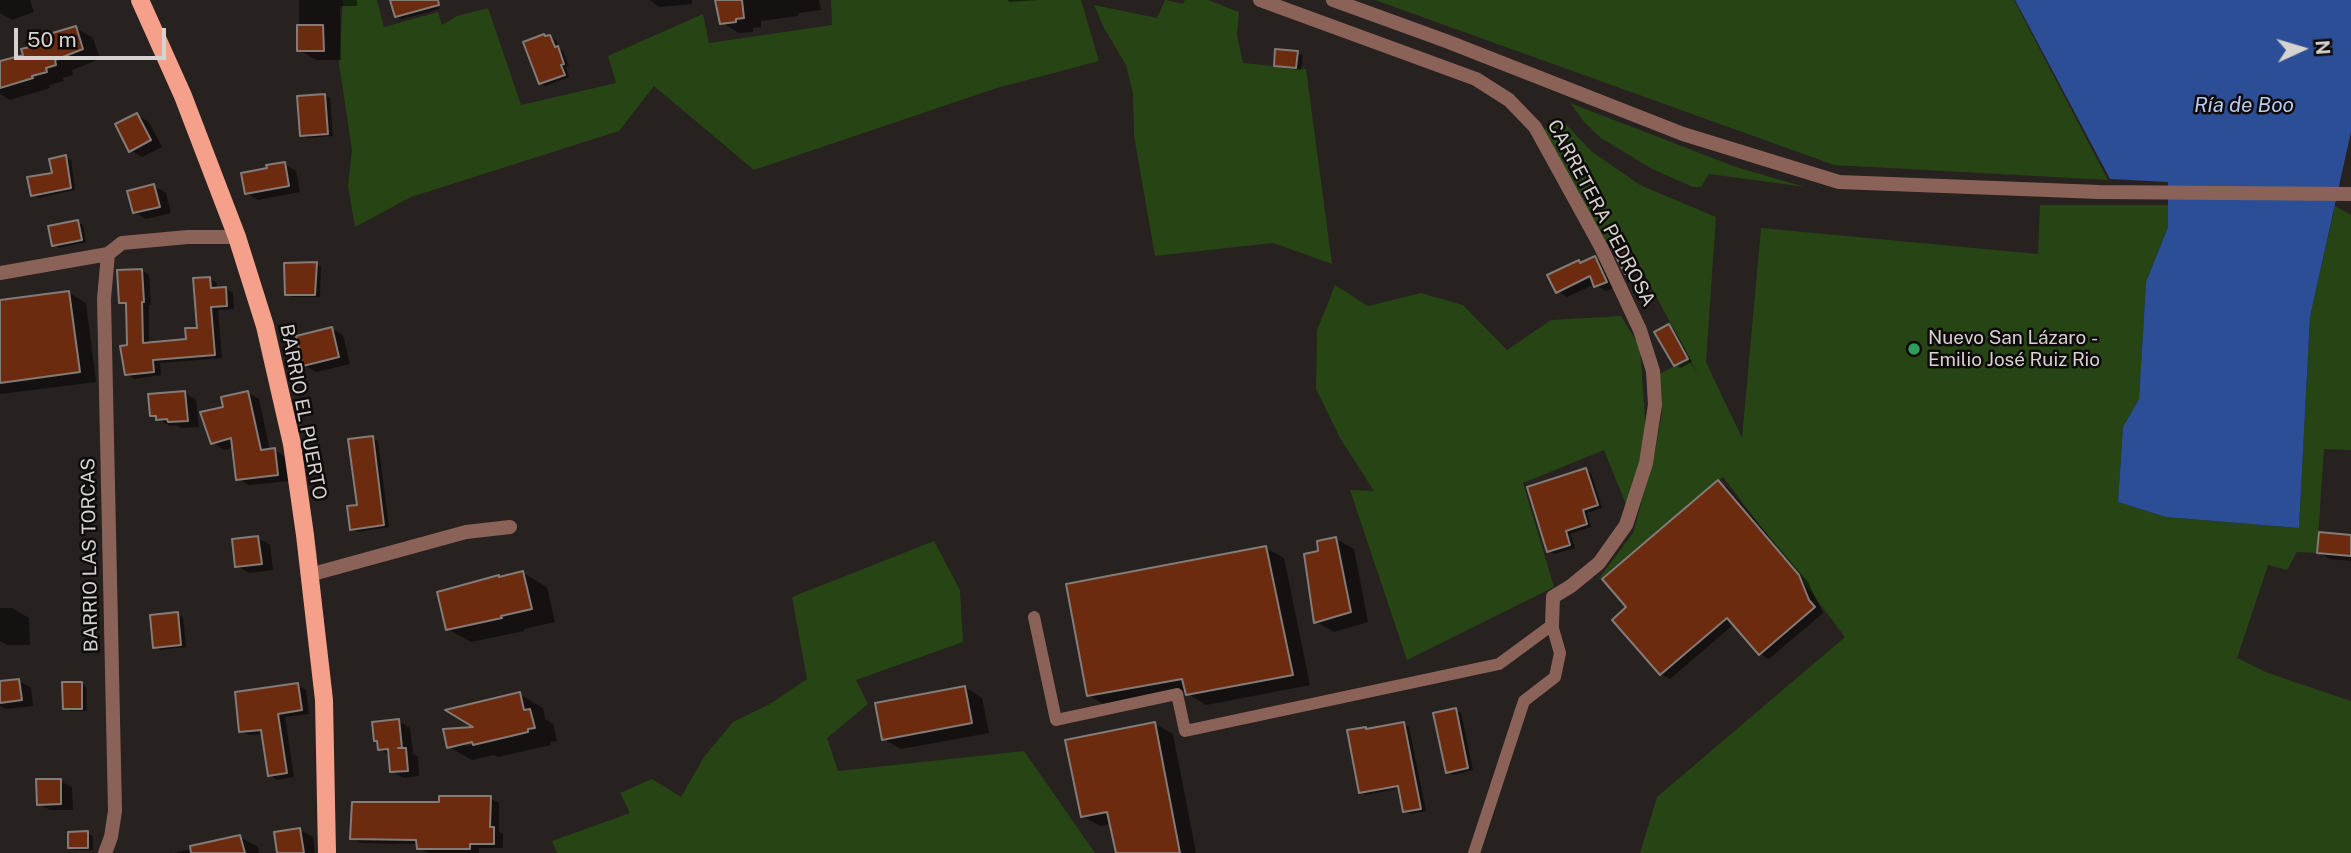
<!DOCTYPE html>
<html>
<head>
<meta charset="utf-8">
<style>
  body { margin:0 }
  #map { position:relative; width:2351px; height:853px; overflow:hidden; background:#27211f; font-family:"Public Sans",sans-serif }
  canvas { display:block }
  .north { position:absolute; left:2267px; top:14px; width:70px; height:70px; -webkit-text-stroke:5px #0e0b0a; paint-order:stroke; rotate:86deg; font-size:19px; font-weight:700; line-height:28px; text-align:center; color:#d6d2d0 }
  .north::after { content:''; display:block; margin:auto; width:24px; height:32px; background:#d6d2d0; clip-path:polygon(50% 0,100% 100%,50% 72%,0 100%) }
  .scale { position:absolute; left:14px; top:28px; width:152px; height:32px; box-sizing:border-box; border:4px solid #d6d2d0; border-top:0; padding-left:9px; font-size:21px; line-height:24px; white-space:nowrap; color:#d6d2d0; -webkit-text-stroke:5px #0e0b0a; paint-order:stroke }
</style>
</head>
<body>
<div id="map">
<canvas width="2351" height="853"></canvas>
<div class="north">N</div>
<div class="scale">50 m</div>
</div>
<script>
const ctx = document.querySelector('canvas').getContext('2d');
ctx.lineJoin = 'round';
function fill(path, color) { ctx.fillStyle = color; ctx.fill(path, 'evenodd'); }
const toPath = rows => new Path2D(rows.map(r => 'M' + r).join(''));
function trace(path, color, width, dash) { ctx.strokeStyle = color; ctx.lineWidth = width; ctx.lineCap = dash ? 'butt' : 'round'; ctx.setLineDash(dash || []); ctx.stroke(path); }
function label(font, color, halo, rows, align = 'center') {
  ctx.font = font + ' "Public Sans",sans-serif'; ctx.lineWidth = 5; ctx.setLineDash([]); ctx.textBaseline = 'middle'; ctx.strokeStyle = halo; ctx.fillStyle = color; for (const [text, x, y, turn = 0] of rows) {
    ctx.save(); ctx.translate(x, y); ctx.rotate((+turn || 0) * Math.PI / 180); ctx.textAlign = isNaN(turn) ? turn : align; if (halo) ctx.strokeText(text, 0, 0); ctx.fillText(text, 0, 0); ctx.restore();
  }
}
fill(toPath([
  [343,0,377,0,384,27,438,12,442,25,457,16,488,8,521,105,616,83,608,56,703,14,709,43,832,25,831,0,1081,0,1099,61,997,88,754,170,654,86,619,131,411,197,355,227,348,186,352,150,339,64],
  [1165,0,1183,4,1185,0,1208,0,1239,12,1237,35,1243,63,1306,69,1332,264,1273,243,1155,256,1134,136,1133,94,1126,65,1104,28,1094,5,1157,18],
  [1375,0,2014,0,2108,180,1834,165],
  [1570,103,1736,167,1805,187,1709,174,1701,187,1693,187,1652,169,1601,138,1585,123],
  [1562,120,1591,151,1640,185,1716,217,1706,362,1742,438,1761,228,2038,254,2040,205,2168,205,2168,227,2146,282,2139,399,2123,427,2118,502,2166,517,2299,528,2310,317,2335,206,2351,215,2351,450,2324,449,2317,553,2297,552,2287,570,2268,565,2237,658,2268,673,2351,701,2351,853,1640,853,1657,797,1845,637,1723,477,1597,581,1633,533,1655,452,1662,412,1659,374,1688,359,1698,375,1622,232,1603,243,1543,130],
  [1335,285,1368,306,1421,293,1463,305,1507,350,1551,320,1621,316,1640,347,1646,433,1641,465,1627,507,1604,450,1523,483,1554,587,1407,660,1350,490,1374,491,1340,438,1316,389,1317,330],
  [934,541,960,590,963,642,856,680,868,704,827,738,838,771,1024,751,1095,853,557,853,552,841,630,813,620,793,652,779,681,797,704,757,733,722,770,704,807,679,792,597]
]), '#274415');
fill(toPath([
  [2015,0,2351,0,2351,132,2310,317,2299,528,2166,517,2118,502,2123,427,2139,399,2146,282,2168,227,2168,182,2110,179]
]), '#2b4e96');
fill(toPath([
  [0,0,30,0,34,12,12,20,0,13],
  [299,0,357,0,357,6,340,6,341,60,317,60,299,50],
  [392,0,437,0,439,9,402,19,396,16],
  [650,0,692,0,692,4,659,7],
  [719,0,819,0,821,10,798,13,798,16,761,21,761,27,753,28,753,32,739,33,722,23],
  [1007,0,1038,0,1010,2],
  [76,28,93,38,100,59,72,70,73,75,62,78,64,81,49,85,50,88,10,100,0,94,0,63,25,56,36,47],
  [550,37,556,40,559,49,563,51,569,66,566,67,569,77,545,86,540,83,548,38],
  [1297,53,1303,56,1301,70,1281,68,1275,65],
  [324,95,330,98,333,136,307,138,301,135],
  [137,115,149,122,162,147,142,157,130,150],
  [66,157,71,160,75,190,38,198,33,195,54,174],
  [284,164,296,171,300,192,258,200,246,193],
  [154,186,166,193,171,213,146,219,134,212],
  [78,222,83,225,86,242,59,248,53,244],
  [1625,245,1630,248,1642,271,1631,276,1626,273],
  [1595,258,1605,264,1615,287,1606,291,1595,284,1567,297,1557,291,1579,262,1582,264],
  [316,264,321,267,320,297,292,297,286,294],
  [142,270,149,275,151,305,149,305,149,344,188,341,199,329,210,279,217,283,217,289,225,288,233,293,234,309,218,310,222,358,160,363,161,375,134,379,127,374,128,306,120,302],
  [69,293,86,303,96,382,0,394,0,302],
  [1669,326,1674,329,1692,362,1681,368,1675,365],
  [332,329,343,335,350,364,316,372,304,365],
  [185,393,196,400,199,427,182,428,176,425,170,426,152,415],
  [248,393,259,399,270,451,274,450,286,457,289,481,249,485,237,478,234,447,225,450,213,443,225,408],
  [372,438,378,441,389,527,357,532,352,529,359,506],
  [1586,470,1591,473,1602,508,1587,513,1591,527,1570,534,1575,548,1554,554,1549,551],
  [1718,482,1727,487,1808,582,1823,613,1769,659,1760,654,1734,624,1670,679,1661,674,1629,608],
  [2351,537,2351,561,2330,559,2319,552],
  [258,538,270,545,273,570,249,573,237,566],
  [1336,539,1354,549,1368,622,1334,632,1316,622,1320,552],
  [1266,548,1284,558,1310,685,1206,705,1188,694,1187,690,1106,706,1089,695],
  [523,573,547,587,555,622,524,629,524,631,471,642,448,629,501,579],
  [0,608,12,608,29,618,30,645,7,645,0,641],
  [177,614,183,617,186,647,160,650,155,647],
  [19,681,31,688,33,706,6,709,0,706,0,683],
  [81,683,86,687,87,711,70,711,65,708],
  [298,685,306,690,309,714,285,717,294,777,277,780,270,775,263,734,249,735,241,731],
  [965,687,982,698,989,733,901,749,884,739],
  [519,694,543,708,545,719,553,724,557,741,550,742,551,745,498,757,494,755,472,760,449,747,479,728],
  [477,740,477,743,466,746,466,742],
  [1455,710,1461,713,1473,770,1453,775,1447,771],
  [398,721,410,728,413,754,418,756,419,776,403,778,392,771,390,756,380,749],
  [1155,724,1173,734,1196,853,1118,853,1112,824,1100,826,1082,816],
  [1403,724,1409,727,1426,811,1410,814,1405,811,1400,788,1366,795,1360,792,1366,728,1369,730],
  [60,781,72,787,73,810,50,810,39,804],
  [490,798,499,803,499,832,503,834,503,848,479,848,479,853,428,853,418,848,418,844,361,843,352,838,440,804],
  [300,830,313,837,315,853,279,853],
  [87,833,93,836,93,850,75,850,70,847],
  [240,837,258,847,259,853,174,853]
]), '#0007');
const building = toPath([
  [390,0,438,0,439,5,395,17,390,0],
  [715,0,742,0,744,18,736,19,736,22,720,24,715,0],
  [297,25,323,25,324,51,297,51,297,25],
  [76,26,83,49,55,60,56,65,46,68,47,72,32,76,33,78,0,88,0,61,23,55,21,49,34,46,32,39,76,26],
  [544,34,545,36,550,35,555,47,558,46,564,64,561,65,565,75,539,84,523,42,544,34],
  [1275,49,1298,51,1296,68,1274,66,1275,49],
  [325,94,328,134,300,136,297,96,325,94],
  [137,113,151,140,129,152,115,124,137,113],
  [66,155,71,188,31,196,27,177,52,173,49,159,66,155],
  [285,162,289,186,245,194,241,173,267,168,266,165,285,162],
  [154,184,160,207,133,213,127,191,154,184],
  [78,220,82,240,52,246,48,226,78,220],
  [1625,243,1638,268,1625,274,1612,249,1625,243],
  [1595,256,1607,282,1594,287,1590,276,1556,293,1547,275,1579,260,1580,263,1595,256],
  [317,262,315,295,285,295,284,263,317,262],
  [142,269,144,302,142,302,143,343,186,339,185,328,197,328,193,278,210,277,211,288,226,287,227,306,211,307,215,355,153,360,154,372,125,375,120,346,127,345,126,303,119,303,117,270,142,269],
  [69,291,80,372,0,383,0,300,69,291],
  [1669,324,1688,359,1674,366,1654,332,1669,324],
  [332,327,339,357,303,366,296,336,332,327],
  [185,391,188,421,168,422,167,419,156,420,156,416,150,416,148,394,185,391],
  [248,391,261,450,275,448,278,475,236,480,231,438,211,444,200,412,223,407,221,397,248,391],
  [373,436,384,525,350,530,347,506,357,505,348,439,373,436],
  [1586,468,1598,505,1583,510,1587,524,1566,531,1570,545,1547,552,1527,487,1586,468],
  [1718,480,1799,575,1809,600,1815,607,1759,655,1727,618,1660,675,1612,620,1626,607,1602,579,1718,480],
  [2319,532,2351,535,2351,556,2317,553,2319,532],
  [258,536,262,564,235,567,232,539,258,536],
  [1336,537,1351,612,1314,623,1304,554,1318,551,1317,541,1336,537],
  [1266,546,1293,675,1186,695,1182,679,1087,696,1066,584,1266,546],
  [523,571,532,609,501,616,502,618,446,630,437,592,499,575,499,577,523,571],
  [178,612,181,645,153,648,150,615,178,612],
  [19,679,22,700,0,703,0,681,19,679],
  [62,682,82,682,82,709,63,709,62,682],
  [298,683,302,710,278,714,287,773,268,776,261,730,239,732,235,692,298,683],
  [965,686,972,723,882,740,875,703,965,686],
  [520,692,524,710,530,709,535,728,528,729,528,732,473,745,472,742,447,748,443,729,473,727,445,710,520,692],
  [1456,708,1468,768,1446,773,1433,713,1456,708],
  [399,719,402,748,398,748,406,748,408,771,390,772,388,749,378,750,377,741,374,741,372,722,399,719],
  [1155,722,1180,853,1116,853,1107,812,1081,817,1065,740,1155,722],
  [1404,722,1421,809,1403,812,1398,786,1359,793,1347,730,1366,727,1366,729,1404,722],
  [36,779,61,779,61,804,37,805,36,779],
  [439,796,491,796,490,827,494,827,494,844,470,844,470,849,417,849,416,840,350,839,352,802,439,802,439,796],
  [300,828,304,853,277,853,274,832,300,828],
  [88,831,88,848,68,848,68,832,88,831],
  [240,835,245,853,191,853,190,846,240,835]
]);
fill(building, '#6c2b0e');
trace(building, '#827b78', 2);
trace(toPath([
  [1034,617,1056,720,1177,694,1185,731,1499,664,1552,625,1560,653,1555,677,1524,701,1474,853]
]), '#8b6258', 12);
trace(toPath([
  [1260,0,1476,79,1509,100,1535,127,1601,247,1640,330,1653,371,1655,405,1646,463,1626,525,1599,563,1571,586,1553,597,1552,625],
  [1333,0,1446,41,1683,134,1839,182,2099,192,2351,194],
  [0,273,108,254],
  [309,575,466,532,510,527],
  [105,853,111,837,115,811,104,299,108,254,122,243,188,237,237,237]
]), '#8b6258', 14);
trace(toPath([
  [140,0,183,96,237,237,265,326,292,444,305,535,324,700,327,853]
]), '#f5a08b', 18);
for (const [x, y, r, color] of [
  [1914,349,7,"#2e9e5b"]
]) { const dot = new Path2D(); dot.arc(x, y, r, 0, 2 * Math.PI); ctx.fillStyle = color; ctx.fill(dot); trace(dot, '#0e0b0a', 2.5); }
label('19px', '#d6d2d0', '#0e0b0a', [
  ["CARRETERA PEDROSA",1601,213,62],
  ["BARRIO EL PUERTO",303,412,79],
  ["BARRIO LAS TORCAS",90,555,-91]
]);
label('19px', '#d6d2d0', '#0e0b0a', [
  ["Nuevo San Lázaro -",1928,338],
  ["Emilio José Ruiz Rio",1928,360]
], 'left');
label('italic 21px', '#b5cbf3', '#0e0b0a', [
  ["Ría de Boo",2244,106]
]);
</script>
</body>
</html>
